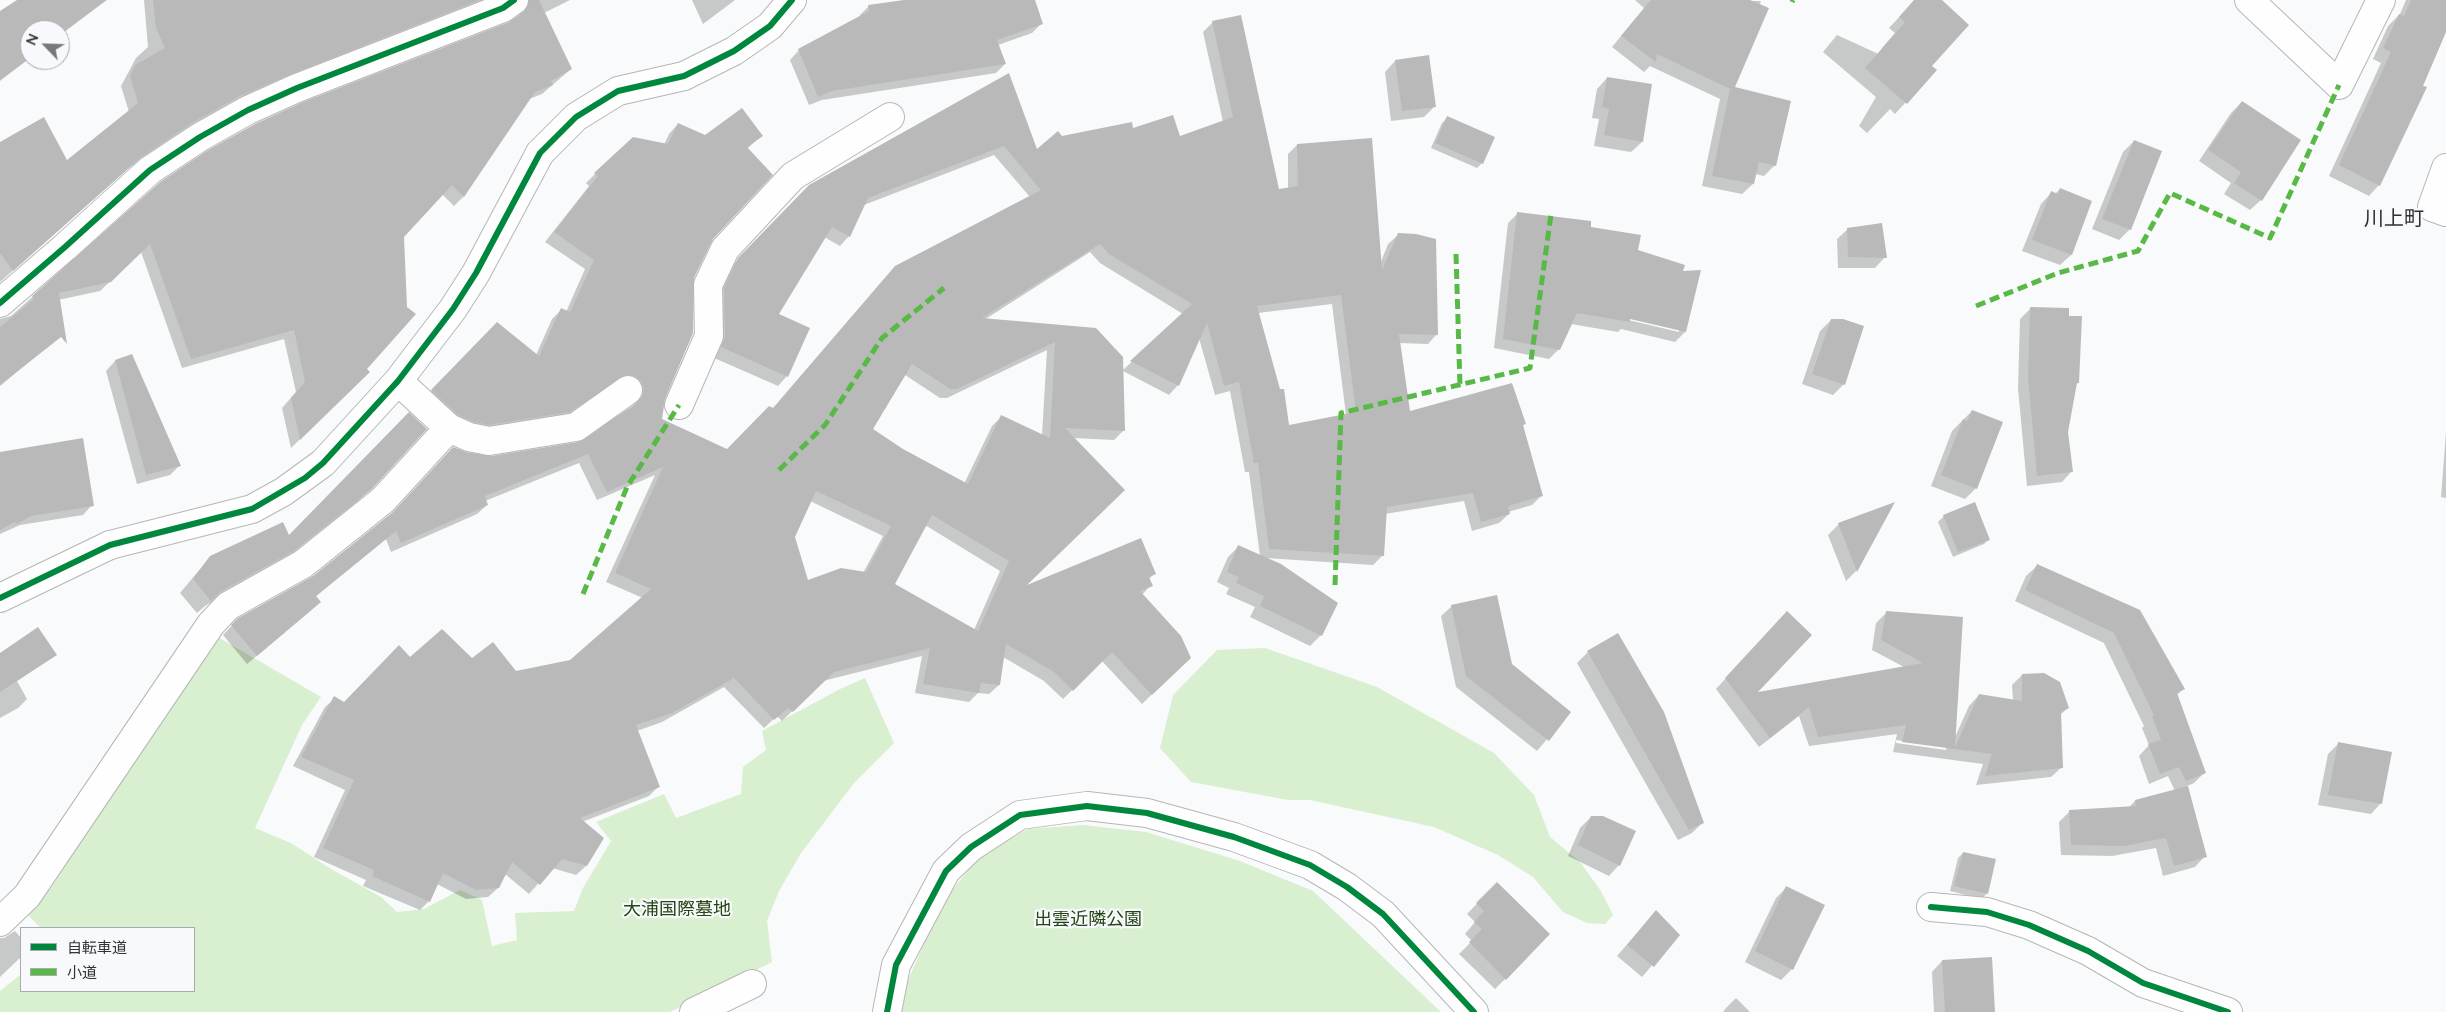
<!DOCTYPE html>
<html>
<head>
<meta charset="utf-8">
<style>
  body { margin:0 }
  #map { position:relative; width:2446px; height:1012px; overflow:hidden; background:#f9fafb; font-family:Lato,"Noto Sans JP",sans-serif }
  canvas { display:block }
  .legend { position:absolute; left:20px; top:927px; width:175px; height:65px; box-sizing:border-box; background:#f8f9fc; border:1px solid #a9aaac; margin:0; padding:6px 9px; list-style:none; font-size:15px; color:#323334 }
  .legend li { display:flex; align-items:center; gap:10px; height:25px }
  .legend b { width:25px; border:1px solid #a9aaac }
  .north { position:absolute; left:20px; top:20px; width:50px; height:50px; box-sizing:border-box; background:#f8f9fc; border:1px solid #a9aaac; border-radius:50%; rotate:294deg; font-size:14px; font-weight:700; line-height:20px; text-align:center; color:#323334 }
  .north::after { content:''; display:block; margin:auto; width:18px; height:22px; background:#78797a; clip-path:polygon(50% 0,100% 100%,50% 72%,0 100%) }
</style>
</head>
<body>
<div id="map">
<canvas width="2446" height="1012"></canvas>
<ul class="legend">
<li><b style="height:6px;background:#00873e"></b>自転車道</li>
<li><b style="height:6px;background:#58b947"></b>小道</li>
</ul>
<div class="north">N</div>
</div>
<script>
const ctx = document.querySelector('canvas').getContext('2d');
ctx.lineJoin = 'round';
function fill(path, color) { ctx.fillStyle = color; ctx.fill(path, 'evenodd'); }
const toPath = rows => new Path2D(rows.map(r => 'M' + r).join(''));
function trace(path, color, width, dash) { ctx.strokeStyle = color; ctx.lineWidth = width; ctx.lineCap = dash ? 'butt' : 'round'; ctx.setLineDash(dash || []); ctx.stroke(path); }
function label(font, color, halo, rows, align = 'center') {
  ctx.font = font + ' Lato,"Noto Sans JP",sans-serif'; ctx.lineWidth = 4.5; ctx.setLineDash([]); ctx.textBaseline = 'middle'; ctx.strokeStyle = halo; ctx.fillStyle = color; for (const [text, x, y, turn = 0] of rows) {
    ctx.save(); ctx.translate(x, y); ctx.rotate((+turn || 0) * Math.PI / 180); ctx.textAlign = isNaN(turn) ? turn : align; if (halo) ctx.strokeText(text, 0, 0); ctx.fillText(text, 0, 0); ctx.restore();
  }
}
fill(toPath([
  [216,636,321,697,302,725,255,828,291,843,331,869,381,897,397,912,424,909,460,890,482,900,492,946,517,940,515,913,574,911,583,888,611,841,596,822,664,794,676,818,741,794,743,767,766,750,762,731,840,689,865,678,894,743,854,783,801,853,779,891,767,921,772,962,670,1012,0,1012,0,991,21,974,21,991,194,991,194,928,41,928,27,914,51,888],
  [1265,648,1377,687,1494,753,1534,795,1550,837,1580,862,1601,891,1613,915,1605,924,1587,923,1563,912,1533,877,1498,855,1434,827,1310,800,1288,800,1191,782,1160,748,1173,695,1217,650],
  [1083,825,1146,832,1240,861,1313,891,1441,1012,894,1012,943,901,981,855,1028,829]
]), '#d8efd0');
fill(toPath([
  [19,0,107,0,60,35,60,30,30,30,30,58,0,81,0,12],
  [144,0,489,0,230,105,181,133,129,168,0,282,0,143,67,162,129,112,121,86,136,58,148,47],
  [517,0,570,0,544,13,571,69,542,94,529,99,463,197,454,206,442,194,403,237,366,369,368,372,291,448,282,408,296,392,284,339,182,368,141,252,100,291,58,300,64,333,0,386,0,319,11,316,160,183,509,24,519,17,520,8],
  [692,0,735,0,703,24],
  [913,0,1033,0,1041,24,1032,33,998,45,1005,64,996,73,822,100,809,105,790,60,799,50,860,18,860,15,869,6],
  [1635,0,1761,1,1733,88,1775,165,1764,176,1755,174,1753,184,1742,194,1702,186,1720,99,1650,66,1644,72,1612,47,1644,8],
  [1915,0,1940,0,1930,66,1935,70,1895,114,1890,109,1867,133,1859,126,1876,97,1823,52,1837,35,1896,62,1898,59,1882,48,1895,33,1889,28],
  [2406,0,2446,0,2446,29,2379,185,2369,196,2329,176,2381,63,2373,59,2388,26,2400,14],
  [1213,22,1278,190,1288,189,1288,154,1297,145,1380,264,1388,244,1398,235,1437,334,1428,344,1399,343,1408,413,1524,424,1522,426,1541,496,1532,505,1508,512,1509,514,1499,523,1472,531,1464,501,1385,514,1383,555,1373,565,1265,558,1337,604,1321,635,1310,646,1250,617,1255,607,1226,594,1229,588,1217,582,1228,557,1239,546,1260,556,1249,472,1245,472,1230,391,1215,395,1199,338,1178,385,1169,395,1123,371,1124,430,1114,440,1073,438,1023,588,1155,573,1149,579,1151,585,1142,595,1189,658,1142,704,1102,661,1063,699,1044,681,1003,657,999,685,989,694,978,693,969,702,915,693,922,656,823,681,782,721,777,716,764,728,724,687,662,722,637,731,659,786,649,796,582,822,586,866,576,875,552,868,529,894,505,874,498,888,488,897,466,899,437,884,429,901,420,910,363,886,366,880,314,857,345,790,293,766,325,707,335,698,344,703,410,658,472,660,516,673,571,661,643,598,606,582,655,475,597,500,579,463,485,501,487,505,477,514,391,552,386,539,315,597,310,611,247,664,223,635,238,619,313,577,466,454,491,458,579,444,633,407,635,399,616,383,559,421,479,434,422,400,497,324,536,355,552,319,561,310,566,312,585,269,545,242,589,186,586,183,595,174,664,145,669,134,678,124,706,136,761,136,747,149,712,238,693,278,660,419,727,450,772,409,1030,197,994,155,864,205,849,236,840,246,824,237,777,314,787,376,778,386,712,357,715,299,729,269,810,186,1009,75,1036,151,1061,137,1132,129,1179,138,1223,122,1203,32],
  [1090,252,1100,263,1183,314,1123,370,1095,329,984,320],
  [1332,304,1346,415,1288,426,1258,313],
  [1047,350,1042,435,1002,416,992,426,964,484,902,451,872,430,905,375,940,398,947,398],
  [810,501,883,536,863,573,807,581,793,537],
  [925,525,1000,571,974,630,893,584],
  [1395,61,1435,106,1424,117,1391,121,1385,72],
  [1607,78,1642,142,1631,152,1594,146,1599,119,1592,118,1597,89],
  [2242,102,2261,200,2250,210,2224,194,2231,183,2199,161,2231,113],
  [1447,118,1482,163,1477,168,1431,148,1442,123],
  [2134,141,2130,229,2119,240,2092,229,2123,152],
  [2060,189,2091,202,2071,255,2060,265,2022,251,2041,204,2051,193,2055,194],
  [1518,213,1589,228,1682,273,1685,332,1675,342,1621,329,1618,332,1571,324,1559,349,1549,359,1494,348,1508,223],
  [1624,317,1679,329,1679,332,1624,319],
  [1848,229,1885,257,1875,268,1838,268,1837,239],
  [2030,309,2078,383,2075,385,2067,432,2072,471,2062,482,2027,486,2018,388,2020,319],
  [1831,320,1844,384,1833,395,1802,384,1820,331],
  [131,356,180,465,170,475,137,484,106,371,115,361],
  [1972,411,1976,488,1965,499,1931,486,1952,431],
  [2446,432,2446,498,2441,497],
  [0,454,92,505,83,515,20,525,0,534],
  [371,488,357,502,279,564,205,606,197,613,180,593,210,557,288,537],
  [1892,504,1856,571,1846,581,1828,535,1839,524],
  [1974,504,1989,539,1984,544,1953,557,1938,522,1944,516],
  [2037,566,2183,689,2176,696,2204,773,2194,783,2187,786,2205,856,2195,867,2163,876,2156,848,2112,856,2061,855,2059,822,2070,811,2128,808,2135,801,2175,791,2168,776,2149,784,2139,756,2149,745,2142,728,2144,726,2104,643,2015,601,2026,576],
  [1452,606,1511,665,1570,712,1537,751,1456,687,1441,616],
  [1886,613,1962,618,1955,737,1969,706,1979,695,2013,700,2012,685,2022,675,2068,708,2060,715,2062,767,2051,777,1976,785,1983,764,1893,752,1897,734,1809,746,1799,716,1759,747,1716,689,1777,623,1754,694,1904,667,1872,650,1876,623],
  [1896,740,1946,747,1946,750,1896,743],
  [1617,635,1703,822,1692,833,1678,840,1577,663,1588,652],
  [55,655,17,681,27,699,18,708,0,718,0,666],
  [2339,743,2381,803,2371,814,2318,805,2328,754],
  [1591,817,1619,865,1609,876,1568,856,1580,828],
  [1963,853,1987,893,1982,899,1950,891,1958,858],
  [1497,883,1505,979,1495,989,1459,954,1472,941,1465,934,1475,922,1467,914],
  [1786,888,1792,969,1781,980,1745,962,1776,898],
  [1656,911,1678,935,1642,977,1617,956],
  [15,931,21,938,21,957,0,977,0,938,4,938],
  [1942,961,1994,1012,1934,1012,1932,972],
  [1736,998,1750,1012,1723,1012,1726,1008]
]), '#0003');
fill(toPath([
  [17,0,106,0,60,35,60,30,30,30,30,58,0,80,0,11],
  [153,0,480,0,291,74,240,96,192,123,140,158,13,271,0,253,0,142,44,117,67,160,138,103,130,76,135,65,165,48,156,28],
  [529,0,539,0,572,69,551,81,553,85,535,92,464,197,452,185,404,237,407,307,416,314,367,369,370,372,300,440,291,398,305,382,294,330,191,359,150,244,111,282,59,293,67,344,61,337,0,385,0,327,34,299,32,296,160,182,208,150,255,124,303,102,509,22,524,12],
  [904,0,1035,0,1043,24,997,40,1006,64,832,91,818,97,798,49,869,11,868,5],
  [1651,0,1750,0,1769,8,1735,87,1791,101,1776,166,1759,162,1754,184,1712,176,1730,89,1657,54,1656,62,1621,36],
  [1914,0,1942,0,1969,25,1932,66,1937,70,1907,104,1865,68,1905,22,1899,17],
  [2411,0,2446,0,2446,32,2423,86,2427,87,2380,186,2339,165,2391,52,2383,48,2399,14,2404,16],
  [1241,15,1279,189,1298,186,1297,144,1372,138,1382,270,1398,233,1416,234,1436,239,1438,335,1399,334,1410,411,1512,383,1526,424,1523,425,1543,496,1508,506,1510,514,1481,522,1473,493,1387,507,1384,556,1269,549,1258,463,1254,463,1239,382,1224,386,1207,323,1179,386,1130,361,1192,304,1109,254,1100,244,982,318,1096,328,1123,357,1125,431,1065,428,1125,490,1027,585,1141,538,1156,574,1149,577,1153,586,1140,591,1181,636,1191,658,1152,695,1112,652,1073,691,1054,672,1006,644,1000,685,981,683,979,693,923,684,930,648,834,672,793,712,788,708,774,720,734,678,672,713,636,725,660,787,580,818,604,838,587,866,562,859,540,885,512,862,499,888,476,890,443,873,430,902,372,876,374,870,323,848,354,780,301,757,334,696,344,702,399,645,410,657,442,629,472,658,493,642,516,671,570,660,651,589,615,573,663,467,607,492,588,454,485,496,488,505,401,543,396,531,316,596,321,602,257,656,231,625,238,618,313,576,393,512,453,447,466,452,491,456,578,442,637,403,642,397,644,389,641,381,635,376,626,375,570,412,489,425,474,422,458,415,431,390,497,322,539,356,561,308,570,312,594,260,554,232,598,176,594,173,633,137,668,144,678,123,705,135,742,108,763,136,747,147,773,175,713,239,694,278,693,333,665,399,662,419,727,449,769,406,773,408,895,266,1041,190,1004,146,868,198,850,237,832,227,779,314,810,328,788,377,721,347,725,336,724,288,738,258,809,185,1009,73,1037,149,1058,131,1062,136,1132,122,1133,128,1173,115,1180,136,1233,117,1212,21],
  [1341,295,1356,412,1289,425,1284,389,1280,389,1257,306],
  [1055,342,1050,438,1001,415,968,484,903,449,873,429,912,364,950,389,957,389],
  [816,491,891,526,866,572,841,568,808,580,795,537],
  [932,515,1009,561,978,631,895,584],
  [1429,55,1436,107,1402,111,1395,60],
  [1607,77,1652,84,1643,142,1604,135,1609,109,1602,107],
  [2242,101,2301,140,2262,201,2234,183,2241,172,2208,150],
  [1447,116,1495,137,1483,164,1435,143],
  [2134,140,2162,151,2131,230,2102,219],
  [2060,188,2092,201,2072,255,2032,240,2051,191,2058,194],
  [1517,212,1591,221,1591,227,1641,235,1638,250,1685,265,1683,271,1701,270,1686,332,1630,319,1630,322,1577,313,1560,350,1503,339],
  [1882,223,1887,258,1848,257,1847,228],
  [2030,307,2069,308,2069,316,2082,316,2079,383,2077,383,2068,432,2073,472,2037,476,2028,377],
  [1831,319,1843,319,1864,326,1845,385,1812,374],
  [132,354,181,466,146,475,115,360],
  [1972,410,2003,422,1977,489,1941,475,1963,419,1967,421],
  [409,412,427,429,372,489,294,551,220,592,211,601,193,579,210,556,283,522,289,535],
  [83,438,94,506,31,516,17,524,15,522,0,530,0,452],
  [1895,502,1857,572,1838,523],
  [1975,502,1990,540,1958,552,1943,515],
  [1238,545,1281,564,1338,603,1322,636,1260,606,1264,596,1236,583,1239,577,1227,572],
  [2037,564,2140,610,2185,689,2177,693,2206,773,2186,781,2179,767,2160,774,2148,744,2161,740,2152,716,2154,715,2114,633,2025,590],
  [1497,595,1512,664,1571,712,1549,741,1466,676,1451,605],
  [1787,611,1812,635,1758,692,1923,663,1881,640,1886,611,1963,617,1955,747,1979,694,2022,701,2022,674,2044,673,2060,682,2069,708,2061,712,2063,768,1985,776,1992,754,1902,742,1906,725,1818,737,1809,707,1770,738,1725,678],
  [38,627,57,655,0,692,0,653],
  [1618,633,1664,712,1704,823,1689,830,1587,651],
  [2338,742,2392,752,2382,804,2328,795],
  [2188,786,2207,857,2174,866,2166,838,2124,846,2071,845,2069,810,2136,806,2135,800],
  [1591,816,1603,816,1636,831,1620,866,1578,845],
  [1963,852,1996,859,1988,894,1954,886],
  [1497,882,1550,934,1506,980,1469,942,1482,929,1474,922,1484,911,1476,903],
  [1786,886,1825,905,1793,970,1755,951],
  [1656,910,1680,935,1654,967,1627,945],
  [1992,957,1995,1012,1945,1012,1942,960]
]), '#b9b9b9');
const street = toPath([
  [2249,0,2339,85,2381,0],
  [2446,168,2432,207,2446,212],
  [0,303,65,247,150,170,200,137,248,110,297,88,503,8,514,0],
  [398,381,449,428,469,437,489,441,576,427,628,390],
  [679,405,709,336,708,285,725,249,793,176,890,117],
  [110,545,252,509,283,492,323,463,398,381,453,309,476,273,540,153],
  [1931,907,1987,912,2029,925,2088,951,2143,983,2228,1012],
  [0,922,27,896,211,624,228,606,303,564,383,500,449,428],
  [694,1012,752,984]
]);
const secondary = toPath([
  [540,153,576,117,618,91,684,76,734,51,770,26,792,0],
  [0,598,110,545],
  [887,1012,896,965,946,871,971,847,1020,815,1087,806,1147,813,1234,837,1310,865,1347,887,1383,914,1474,1012]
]);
trace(street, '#b6b6b7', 30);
trace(secondary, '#b6b6b7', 30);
trace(street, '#fefefe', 28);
trace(secondary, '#fefefe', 28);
trace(toPath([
  [1792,2,1793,0],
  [1456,254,1460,386],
  [1976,306,2058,273,2138,251,2170,193,2270,238,2339,85],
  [779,470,825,425,882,338,944,288],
  [1335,585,1341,413,1530,368,1551,214],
  [583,594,627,487,679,405]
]), '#58b947', 5, [10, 5]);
trace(toPath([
  [0,303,65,247,150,170,200,137,248,110,297,88,503,8,514,0],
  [0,598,110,545,252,509,305,478,323,463,398,381,453,309,476,273,540,153,576,117,618,91,684,76,734,51,770,26,792,0],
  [1931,907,1987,912,2029,925,2088,951,2143,983,2228,1012],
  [887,1012,896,965,946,871,971,847,1020,815,1087,806,1147,813,1234,837,1310,865,1347,887,1383,914,1474,1012]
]), '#00873e', 6);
label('18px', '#244612', '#f8f9fc', [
  ["大浦国際墓地",677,909],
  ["出雲近隣公園",1088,919]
]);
label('20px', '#2f2f32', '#f8f9fc', [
  ["川上町",2394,219]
]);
</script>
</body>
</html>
